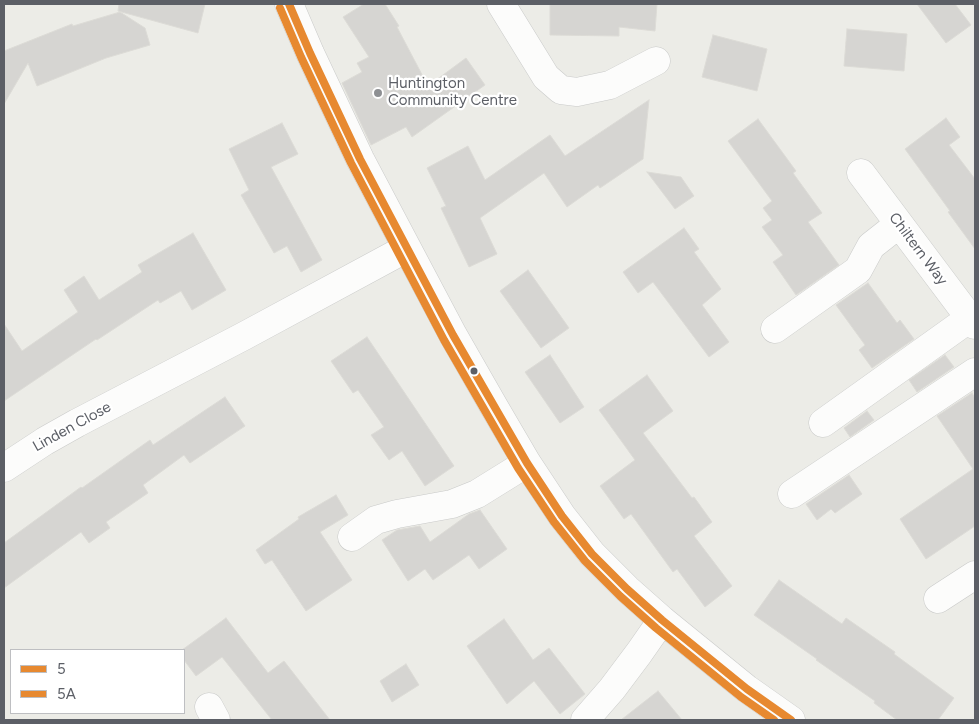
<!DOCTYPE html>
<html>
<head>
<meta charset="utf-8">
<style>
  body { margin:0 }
  #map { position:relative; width:979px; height:724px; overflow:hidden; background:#ecece7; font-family:Figtree,sans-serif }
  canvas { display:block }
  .frame { position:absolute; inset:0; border:5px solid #5c5f66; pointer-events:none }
  .legend { position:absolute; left:10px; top:649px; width:175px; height:65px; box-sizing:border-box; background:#fff; border:1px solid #bebfc2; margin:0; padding:6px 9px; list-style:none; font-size:15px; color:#5c5f66 }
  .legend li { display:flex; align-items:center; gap:10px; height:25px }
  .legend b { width:25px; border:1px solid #bebfc2 }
</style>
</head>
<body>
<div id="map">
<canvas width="979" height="724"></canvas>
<div class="frame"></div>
<ul class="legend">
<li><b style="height:6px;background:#e78930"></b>5</li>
<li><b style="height:6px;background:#e78930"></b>5A</li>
</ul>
</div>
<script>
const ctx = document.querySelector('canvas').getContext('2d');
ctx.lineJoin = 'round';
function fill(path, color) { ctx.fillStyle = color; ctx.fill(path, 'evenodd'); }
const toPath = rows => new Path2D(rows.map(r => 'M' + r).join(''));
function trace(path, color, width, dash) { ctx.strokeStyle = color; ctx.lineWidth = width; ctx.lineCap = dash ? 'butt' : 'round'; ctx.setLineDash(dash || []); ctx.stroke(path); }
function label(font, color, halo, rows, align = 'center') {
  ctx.font = font + ' Figtree,sans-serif'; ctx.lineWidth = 4.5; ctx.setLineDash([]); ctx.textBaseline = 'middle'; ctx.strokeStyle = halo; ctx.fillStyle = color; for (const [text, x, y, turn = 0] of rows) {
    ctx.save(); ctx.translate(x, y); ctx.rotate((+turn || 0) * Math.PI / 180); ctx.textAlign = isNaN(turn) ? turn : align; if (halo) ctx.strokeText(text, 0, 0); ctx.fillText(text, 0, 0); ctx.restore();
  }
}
const building = toPath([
  [119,4,205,4,198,33,118,11,119,4],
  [364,4,385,4,399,26,397,27,428,86,466,58,485,85,412,137,406,127,371,145,342,83,362,72,357,63,369,57,343,17,364,4],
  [550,4,657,4,655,31,619,27,619,36,550,35,550,4],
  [917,4,955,4,971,25,946,43,917,4],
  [120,12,145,28,150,45,106,58,37,86,28,63,4,104,4,51,72,24,73,26,120,12],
  [847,29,907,34,904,71,844,66,847,29],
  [713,35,767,49,757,91,702,77,713,35],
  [649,100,643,159,600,188,598,185,567,207,544,173,480,218,497,254,469,267,441,208,446,206,427,168,468,146,485,180,550,135,565,156,649,100],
  [946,118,960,137,949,145,975,179,975,249,948,212,950,211,905,149,946,118],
  [758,119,796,171,793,173,822,213,808,222,839,265,796,295,773,262,783,255,762,227,772,220,763,208,772,201,728,141,758,119],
  [282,123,298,154,271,167,322,260,301,272,287,246,274,253,241,195,249,190,229,149,282,123],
  [647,172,681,177,694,196,675,209,647,172],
  [684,228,699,249,694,252,721,289,702,305,729,342,709,357,653,282,638,293,623,272,684,228],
  [193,233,226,290,192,310,181,291,160,303,158,300,97,340,96,339,4,401,4,324,22,351,78,312,64,290,84,276,99,300,142,272,138,265,193,233],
  [528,270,569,328,541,348,500,291,528,270],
  [868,283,897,323,900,320,914,339,872,368,859,350,865,345,836,305,868,283],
  [367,337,454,466,425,486,402,451,389,460,371,435,384,427,358,390,353,393,331,361,367,337],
  [550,355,584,407,560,423,525,372,550,355],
  [945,355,954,367,917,392,909,380,945,355],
  [647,375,673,411,643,433,692,498,694,497,712,522,694,536,732,586,705,607,677,569,673,572,631,514,624,519,600,486,635,460,599,410,647,375],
  [972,393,975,398,975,526,926,559,900,519,973,469,937,416,972,393],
  [225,397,245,426,190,463,184,455,143,485,148,493,106,522,110,528,89,543,81,532,4,588,4,543,81,487,82,488,150,440,153,445,225,397],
  [867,411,874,420,850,437,844,428,867,411],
  [849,475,862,494,835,513,831,509,817,520,806,504,849,475],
  [336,495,348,515,320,532,352,580,306,611,272,560,265,564,256,550,299,519,298,517,336,495],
  [480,510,507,549,479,569,469,555,433,580,425,569,408,581,382,540,397,530,420,526,430,542,469,514,480,510],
  [779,580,842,624,846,618,895,652,894,654,954,698,938,720,897,720,874,703,875,701,816,660,817,659,754,615,779,580],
  [226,618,268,673,284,661,330,720,272,720,222,657,196,676,184,660,184,650,182,650,226,618],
  [504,619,533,660,549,648,585,694,560,714,534,681,507,704,467,646,504,619],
  [406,664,419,685,392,702,380,681,406,664],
  [658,691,682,720,621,720,658,691]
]);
fill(building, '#d6d5d2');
trace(building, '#dcdbd6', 1);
const minor = toPath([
  [289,4,310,53,360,159,407,248,453,335,493,405,527,463,562,516,592,554,627,589,662,620,747,689,791,720],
  [501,4,546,77,561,90,577,92,610,85,656,61],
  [861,173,975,325],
  [775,329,858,270,871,246,899,224],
  [823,423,970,318],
  [4,468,45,441,77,423,244,336,407,248],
  [792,494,975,372],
  [352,537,376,520,397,514,452,504,477,494,527,463],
  [938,599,975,575],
  [209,707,216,720],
  [585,720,612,689,639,653,662,620]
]);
trace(minor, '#c9cac9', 29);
trace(minor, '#fcfcfb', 28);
trace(toPath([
  [289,4,310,53,360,159,453,335,527,463,562,516,592,554,627,589,662,620,747,689,791,720]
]), '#e78930', 8);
trace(toPath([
  [280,8,301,57,351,163,444,340,518,468,554,522,585,561,620,596,656,628,741,697,774,720]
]), '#e78930', 8);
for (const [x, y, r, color] of [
  [378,93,5,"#8e9093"],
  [474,371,4.5,"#5c5f66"]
]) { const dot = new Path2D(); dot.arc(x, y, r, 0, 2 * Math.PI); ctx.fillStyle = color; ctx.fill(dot); trace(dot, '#fff', 2); }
label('15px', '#5c5f66', '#fff', [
  ["Huntington",388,84],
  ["Community Centre",388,101]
], 'left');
label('15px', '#5c5f66', '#fff', [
  ["Chiltern Way",918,249,53],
  ["Linden Close",72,427,-29]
]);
</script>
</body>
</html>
